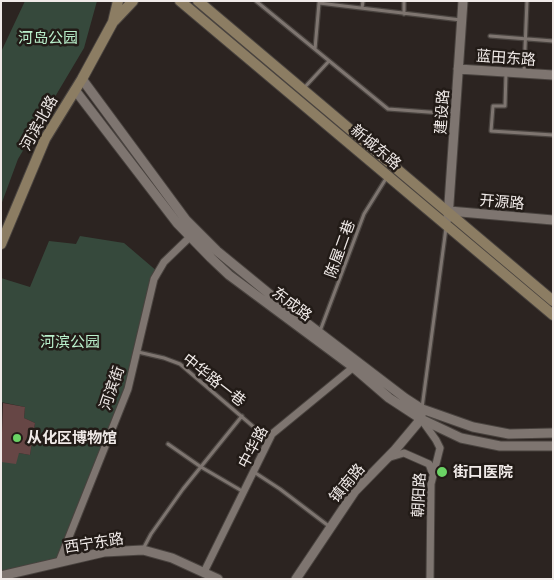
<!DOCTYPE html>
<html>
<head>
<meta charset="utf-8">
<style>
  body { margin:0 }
  #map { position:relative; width:554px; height:580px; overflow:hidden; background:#2c2421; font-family:Commissioner,sans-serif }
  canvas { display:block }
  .frame { position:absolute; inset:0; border:2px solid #f0eae8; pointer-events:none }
</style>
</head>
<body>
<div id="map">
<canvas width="554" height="580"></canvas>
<div class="frame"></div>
</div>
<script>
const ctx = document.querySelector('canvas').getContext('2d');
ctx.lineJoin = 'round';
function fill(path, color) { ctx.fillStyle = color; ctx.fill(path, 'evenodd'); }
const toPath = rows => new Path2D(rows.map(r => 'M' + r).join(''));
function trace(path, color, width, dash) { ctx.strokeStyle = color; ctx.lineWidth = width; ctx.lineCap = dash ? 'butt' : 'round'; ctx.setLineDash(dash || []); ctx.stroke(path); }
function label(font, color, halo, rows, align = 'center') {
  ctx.font = font + ' Commissioner,"Noto Sans SC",sans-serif'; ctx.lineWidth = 5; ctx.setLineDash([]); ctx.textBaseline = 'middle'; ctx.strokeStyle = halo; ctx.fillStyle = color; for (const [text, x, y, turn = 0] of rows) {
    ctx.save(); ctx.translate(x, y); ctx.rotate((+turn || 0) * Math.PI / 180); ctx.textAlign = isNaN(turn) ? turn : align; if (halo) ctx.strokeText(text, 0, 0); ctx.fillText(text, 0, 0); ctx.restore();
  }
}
fill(toPath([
  [25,1,97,1,84,48,18,159,1,205,1,52],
  [80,236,124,243,158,272,137,359,59,562,1,576,1,462,19,453,30,455,35,423,24,418,25,407,1,402,1,278,30,287,49,241,76,244]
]), '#36493c');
fill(toPath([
  [3,403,25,407,24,418,35,423,30,455,19,453,16,464,1,462]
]), '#664645');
const service = toPath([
  [256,1,388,109,455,114],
  [319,3,461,20],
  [362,8,363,1],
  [404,14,404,1],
  [490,36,553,41],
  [315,49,319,3],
  [524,72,527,1],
  [506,73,505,106,493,106,491,131,553,135],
  [304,88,329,61],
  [320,331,364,214,387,177],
  [138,352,164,358,180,364,269,440],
  [422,408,446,228],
  [168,444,201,467,242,491],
  [254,472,280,489,330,527],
  [143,549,151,534,183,489,242,416]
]);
const minor = toPath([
  [421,419,436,440,440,448,431,484,430,579],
  [387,458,404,453,429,464,432,472],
  [59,562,128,389,154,279,164,262,193,234],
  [204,572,272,434,356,365]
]);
const tertiary = toPath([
  [458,69,553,75],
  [82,79,186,220,217,251,278,301,405,398,422,409,473,427,509,434,553,433],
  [75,90,177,223,211,258,229,275,353,367,389,398,421,419,461,438,500,446,553,446],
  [449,211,553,220],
  [448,218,463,1],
  [1,576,104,552,143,550,172,558,218,579],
  [296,579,355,491,395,450,421,419,421,415]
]);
const secondary = toPath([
  [180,1,553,315],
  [198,1,553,301],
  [114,21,133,1],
  [1,244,45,139,82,79,113,22,118,1]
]);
trace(service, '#49433f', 5.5);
trace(minor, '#49433f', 9);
trace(tertiary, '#49433f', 11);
trace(secondary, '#49433f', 12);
trace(service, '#7e7570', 3);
trace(minor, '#7e7570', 7);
trace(tertiary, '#7e7570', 9);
trace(secondary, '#8c7d63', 10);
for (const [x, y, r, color] of [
  [17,438,5,"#6ad364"],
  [442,472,6,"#6ad364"]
]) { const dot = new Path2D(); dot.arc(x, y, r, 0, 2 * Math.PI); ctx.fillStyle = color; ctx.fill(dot); trace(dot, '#221b17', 2); }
label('15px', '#baf0cc', '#221b17', [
  ["河岛公园",48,38],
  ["河滨公园",70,342]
]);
label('15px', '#f0eae8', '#221b17', [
  ["蓝田东路",506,58,4],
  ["建设路",442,112,-86],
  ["河滨北路",39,123,-61],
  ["新城东路",376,147,40],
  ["开源路",502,202,5],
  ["陈屋二巷",340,249,-70],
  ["东成路",292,304,37],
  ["中华路一巷",214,380,38],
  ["河滨街",112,388,-71],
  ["中华路",253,447,-62],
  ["镇南路",347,483,-50],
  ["朝阳路",419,495,-87],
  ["西宁东路",94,543,-9]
]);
label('bold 15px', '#f0eae8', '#221b17', [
  ["从化区博物馆",27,438],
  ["街口医院",453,472]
], 'left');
</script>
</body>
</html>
